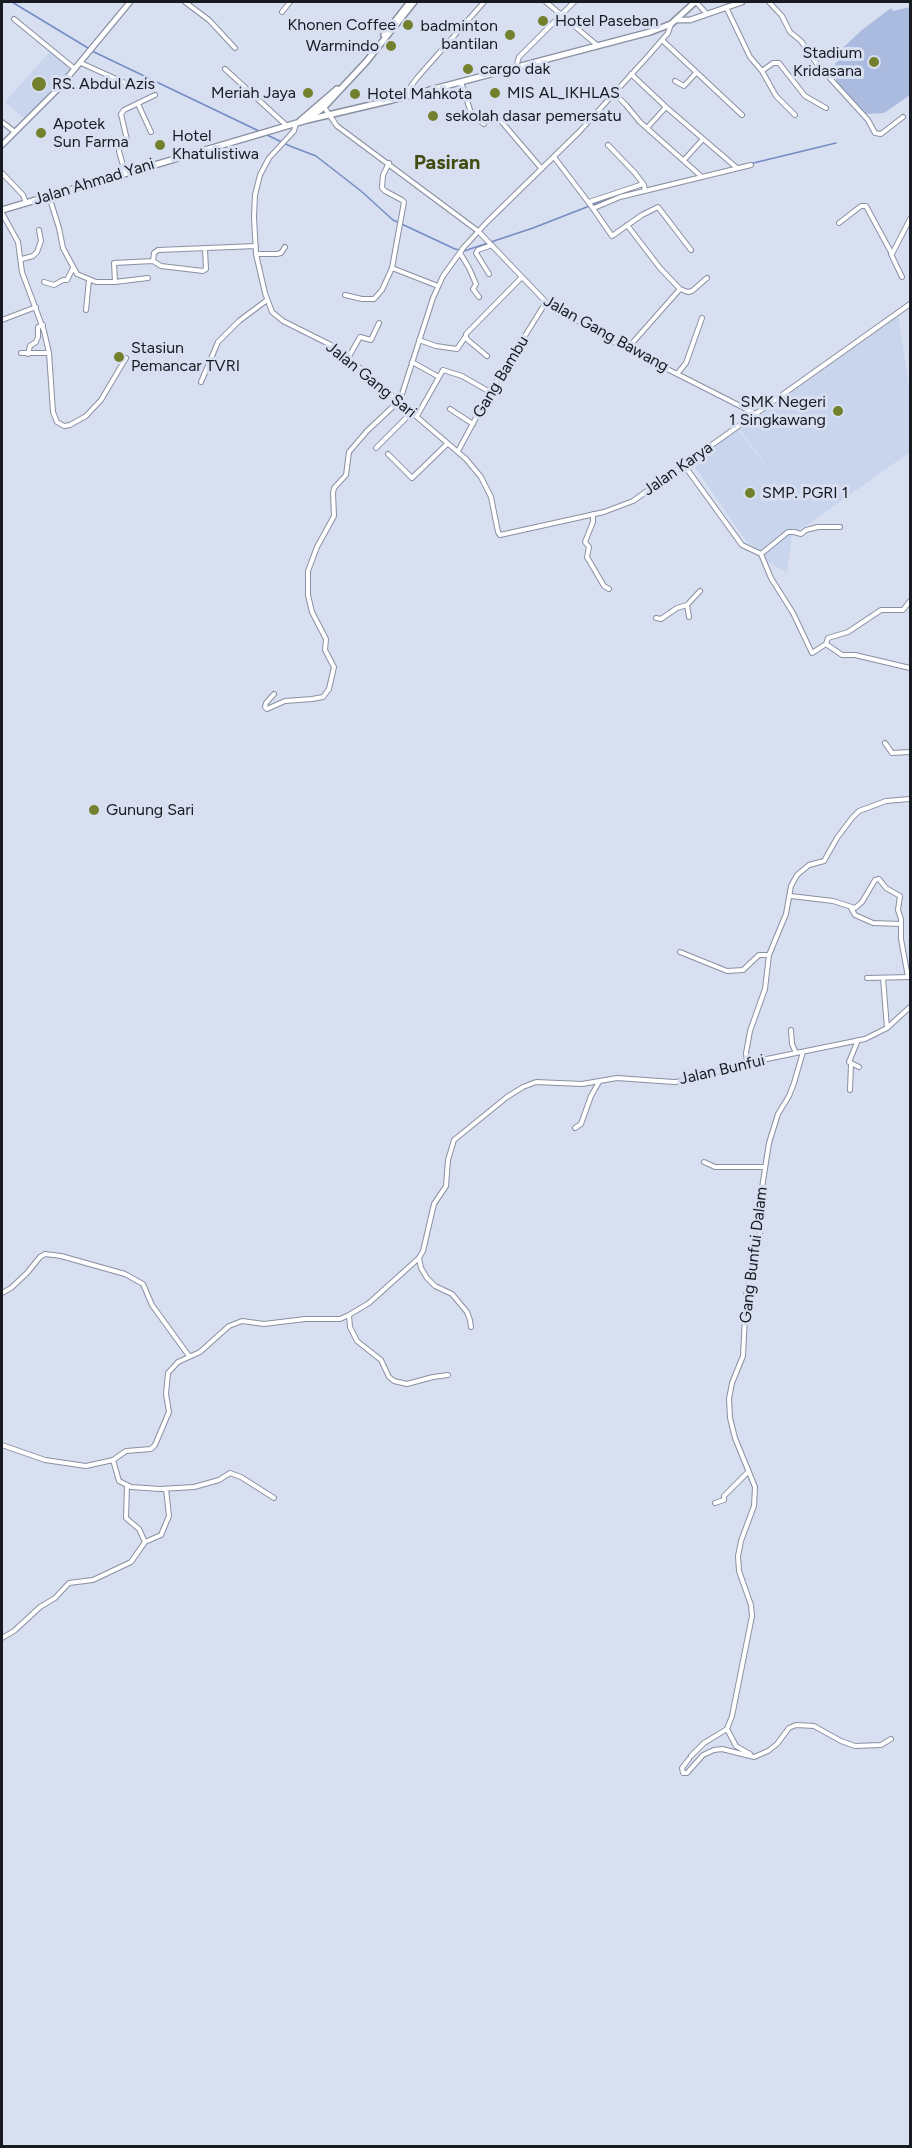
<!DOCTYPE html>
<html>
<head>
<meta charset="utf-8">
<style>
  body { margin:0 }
  #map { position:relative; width:912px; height:2148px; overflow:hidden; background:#d7dff1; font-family:Figtree,sans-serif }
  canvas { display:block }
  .frame { position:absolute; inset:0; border:3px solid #181a21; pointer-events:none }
</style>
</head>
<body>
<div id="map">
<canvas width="912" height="2148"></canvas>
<div class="frame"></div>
</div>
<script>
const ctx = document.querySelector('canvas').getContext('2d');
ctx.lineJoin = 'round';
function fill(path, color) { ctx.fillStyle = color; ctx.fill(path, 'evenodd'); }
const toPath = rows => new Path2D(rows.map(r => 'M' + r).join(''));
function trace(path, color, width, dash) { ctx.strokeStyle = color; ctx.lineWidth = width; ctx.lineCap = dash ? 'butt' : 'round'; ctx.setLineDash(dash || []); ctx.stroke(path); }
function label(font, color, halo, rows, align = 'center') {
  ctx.font = font + ' Figtree,sans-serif'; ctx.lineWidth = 6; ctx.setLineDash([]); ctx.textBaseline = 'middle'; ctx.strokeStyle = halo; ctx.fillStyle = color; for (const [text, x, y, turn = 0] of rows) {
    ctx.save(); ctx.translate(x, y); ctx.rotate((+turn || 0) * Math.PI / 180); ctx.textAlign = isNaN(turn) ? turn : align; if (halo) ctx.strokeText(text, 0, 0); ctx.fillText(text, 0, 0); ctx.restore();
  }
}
fill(toPath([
  [53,48,73,66,26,120,5,102],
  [898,316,910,393,910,452,810,523,798,530,793,528,787,573,769,562,746,541,692,463,738,430,789,496,740,430]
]), '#c9d4ed');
fill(toPath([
  [910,7,910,95,884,113,864,114,836,83,837,67,835,64,840,59,836,54,862,30,891,8,893,11]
]), '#abbbe0');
trace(toPath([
  [12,2,88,48],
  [92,51,261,132],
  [265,134,290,146,316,156,361,191,393,220,455,249,464,251,533,228,615,196,685,179],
  [704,175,836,143]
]), '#748bc4', 1.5);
const minor = toPath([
  [185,2,209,20,235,48],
  [546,2,598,46],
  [696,2,707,14],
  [769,2,782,16,790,32,801,41,817,64,868,120,875,133,881,134,903,117],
  [726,7,750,57,762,71,776,96,795,115],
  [282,12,290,2],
  [14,19,75,69],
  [662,40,742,115],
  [81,63,125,83],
  [516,67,519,57,574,2],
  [225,69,287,126],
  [762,71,773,63,779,63,805,96,826,108],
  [631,74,666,107,737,168],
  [675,81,684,86,696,73],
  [461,82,472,116,484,124],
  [614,93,626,105,640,122,702,177],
  [403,97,417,78,484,2],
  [138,104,151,132],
  [324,107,337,126,478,231,546,302,614,342,756,414],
  [501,121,541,168],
  [2,122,15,132],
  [296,123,294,131,269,158,260,175,255,195,254,217,256,254,265,293,272,312,283,321,329,344,340,351,466,459,481,477,491,497,498,532,500,535,604,512,633,501,910,304],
  [647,128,666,107],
  [608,145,635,173,644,185,645,191],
  [554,157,592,207,612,236,642,215,658,207,691,250],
  [684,160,703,139],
  [389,163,383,175,382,188,385,191,402,200,404,202,392,268,438,286],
  [2,173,23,195,26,203],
  [125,173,119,151,119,147,127,140,121,114,124,110,155,95],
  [49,196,59,228,63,248,77,274,96,282,115,282,114,263,153,261],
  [589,202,643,184],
  [594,208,620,197,751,165],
  [2,213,18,242,22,272,44,331,49,353,53,412,57,422,64,426,70,425,86,416,101,400,126,358],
  [839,223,861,206,866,206,892,254,910,219],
  [627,225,660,268,680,289,688,292,692,291,707,278],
  [460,253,469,268,476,284,473,289,479,297],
  [256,254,277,254,281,253,285,247],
  [891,254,902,277],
  [22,259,33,256,37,252,41,241,39,230],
  [153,261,154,253,158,250,256,246],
  [153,261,161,266,203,271,206,269,205,249],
  [489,274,476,253,478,250,492,245],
  [44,282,54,285,63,280,67,280,73,268],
  [115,282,148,278],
  [345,295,362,299,374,299,382,290,392,268],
  [86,310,89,280],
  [2,320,36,307],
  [419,340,436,346,457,349,466,336],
  [627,349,680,289],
  [21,353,49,353],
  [28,354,30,346,36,342,38,337,38,327,43,325],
  [487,356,469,341,466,338,466,334,521,278],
  [348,358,360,337,371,340,379,323],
  [412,362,439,377],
  [677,374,686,363,702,318],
  [201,382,218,342,239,321,267,300],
  [450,409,473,424],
  [417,416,443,370,462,376,490,392],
  [376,448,412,412],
  [458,451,490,392,546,302],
  [388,454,412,478,447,444],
  [684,465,742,545,761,554,771,578,793,613,812,653,826,644,842,655,855,655,910,668],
  [593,514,593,522,585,542,589,547,587,557,604,586,609,589],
  [761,554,788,532,794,532,801,534,806,530,818,527,840,527],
  [687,605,689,617],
  [656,618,661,619,677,608,687,605,700,591],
  [826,644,828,638,848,632,881,610,903,610,910,601],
  [274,694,266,703,265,707,267,709,285,701,312,699,323,697,329,689,334,667,325,650,326,639,312,612,308,595,308,571,317,547,334,516,333,493,334,488,346,475,349,452,367,431,399,401,402,394,433,298,443,276,464,247,487,222,579,132,649,55,668,33,671,24],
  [885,743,892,753,910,752],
  [791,896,833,901,855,908,862,902,875,880,879,879,886,888,900,896,898,910,901,919,901,939,908,977],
  [851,908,855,915,873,923,901,924],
  [680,952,727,971,743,970,759,955,769,955],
  [867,978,910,977],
  [883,978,887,1028],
  [791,1030,792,1044,796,1053],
  [858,1040,849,1062,859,1067],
  [747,1063,746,1053,750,1031,765,989,769,955,786,914,791,886,797,875,809,865,824,861,837,838,852,818,859,811,886,801,910,799],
  [850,1090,851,1064],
  [575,1128,581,1124,591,1096,599,1082],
  [704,1162,715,1167,765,1167],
  [419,1258,421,1268,427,1278,435,1286,452,1294,467,1312,470,1320,471,1327],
  [2,1293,11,1288,27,1273,40,1257,45,1254,61,1256,125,1274,143,1284,152,1305,189,1356],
  [349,1315,350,1327,357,1341,381,1360,389,1377,394,1381,407,1384,433,1377,448,1375],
  [2,1445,45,1460,86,1466,113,1460,126,1451,151,1449,155,1445,169,1412,166,1394,168,1373,178,1362,200,1352,229,1326,242,1321,264,1324,305,1319,340,1319,349,1315,369,1303,419,1258,423,1251,434,1204,446,1186,448,1160,454,1140,507,1097,523,1087,536,1082,582,1084,617,1078,674,1082,685,1081,747,1063,865,1039,887,1028,910,1007],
  [113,1460,119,1481,131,1487,160,1489,194,1487,219,1480,230,1473,241,1477,274,1498],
  [127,1486,126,1518,139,1529,145,1542],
  [715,1503,724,1500,724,1496,748,1472],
  [2,1638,14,1631,40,1607,55,1598,69,1583,93,1580,131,1562,145,1542,161,1535,169,1516,166,1489],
  [727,1729,736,1746,750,1754],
  [691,1756,704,1743,727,1729,732,1716,752,1616,751,1605,739,1571,738,1556,741,1541,754,1506,755,1487,735,1438,730,1418,729,1399,732,1383,743,1356,746,1295,760,1234,762,1188,769,1143,778,1114,789,1096,794,1083,803,1052],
  [689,1759,682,1768,683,1773,687,1773,703,1755,714,1750,722,1749,754,1757,768,1751,777,1744,789,1728,796,1725,814,1726,841,1741,855,1746,881,1745,891,1739]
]);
const tertiary = toPath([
  [676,20,690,20,742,2],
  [2,145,58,89,130,2]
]);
const secondary = toPath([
  [307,120,392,100,650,32,671,24,695,2]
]);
const primary = toPath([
  [384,35,410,2],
  [300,121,337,89],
  [2,210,307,120,324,107,366,62,414,2]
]);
trace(minor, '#8990a1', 6);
trace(tertiary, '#8990a1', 7);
trace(secondary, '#8990a1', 8);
trace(primary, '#8990a1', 8);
trace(minor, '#fff', 4);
trace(tertiary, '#fff', 4.5);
trace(secondary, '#fff', 5);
trace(primary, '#fff', 5);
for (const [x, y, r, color] of [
  [543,21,6,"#73802d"],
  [408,25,6,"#73802d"],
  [510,35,6,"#73802d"],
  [391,46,6,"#73802d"],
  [874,62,6,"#73802d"],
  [468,69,6,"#73802d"],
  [39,84,8,"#73802d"],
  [308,93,6,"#73802d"],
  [495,93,6,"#73802d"],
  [355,94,6,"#73802d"],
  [433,116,6,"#73802d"],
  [41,133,6,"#73802d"],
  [160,145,6,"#73802d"],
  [119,357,6,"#73802d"],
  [838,411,6,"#73802d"],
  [750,493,6,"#73802d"],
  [94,810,6,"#73802d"]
]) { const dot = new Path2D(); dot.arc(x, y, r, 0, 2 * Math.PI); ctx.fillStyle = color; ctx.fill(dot); trace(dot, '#d7dff1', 2); }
label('16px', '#181a21', '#d7dff1', [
  ["Hotel Paseban",555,21],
  ["Khonen Coffee",396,25,"right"],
  ["badminton",498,26,"right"],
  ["bantilan",498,44,"right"],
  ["Warmindo",379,46,"right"],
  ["Stadium",862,53,"right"],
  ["Kridasana",862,71,"right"],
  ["cargo dak",480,69],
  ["RS. Abdul Azis",52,84],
  ["Meriah Jaya",296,93,"right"],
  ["MIS AL_IKHLAS",507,93],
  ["Hotel Mahkota",367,94],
  ["sekolah dasar pemersatu",445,116],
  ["Apotek",53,124],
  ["Sun Farma",53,142],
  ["Hotel",172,136],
  ["Khatulistiwa",172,154],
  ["Stasiun",131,348],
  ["Pemancar TVRI",131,366],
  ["SMK Negeri",826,402,"right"],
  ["1 Singkawang",826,420,"right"],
  ["SMP. PGRI 1",762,493],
  ["Gunung Sari",106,810]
], 'left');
label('16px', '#181a21', '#d7dff1', [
  ["Jalan Ahmad Yani",94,182,-17],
  ["Jalan Gang Bawang",606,334,29],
  ["Gang Bambu",501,377,-59],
  ["Jalan Gang Sari",371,380,39],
  ["Jalan Karya",678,469,-35],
  ["Jalan Bunfui",722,1070,-13],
  ["Gang Bunfui Dalam",754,1255,-83]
]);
label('bold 20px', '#424b10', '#d7dff1', [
  ["Pasiran",447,163]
]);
</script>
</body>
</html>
